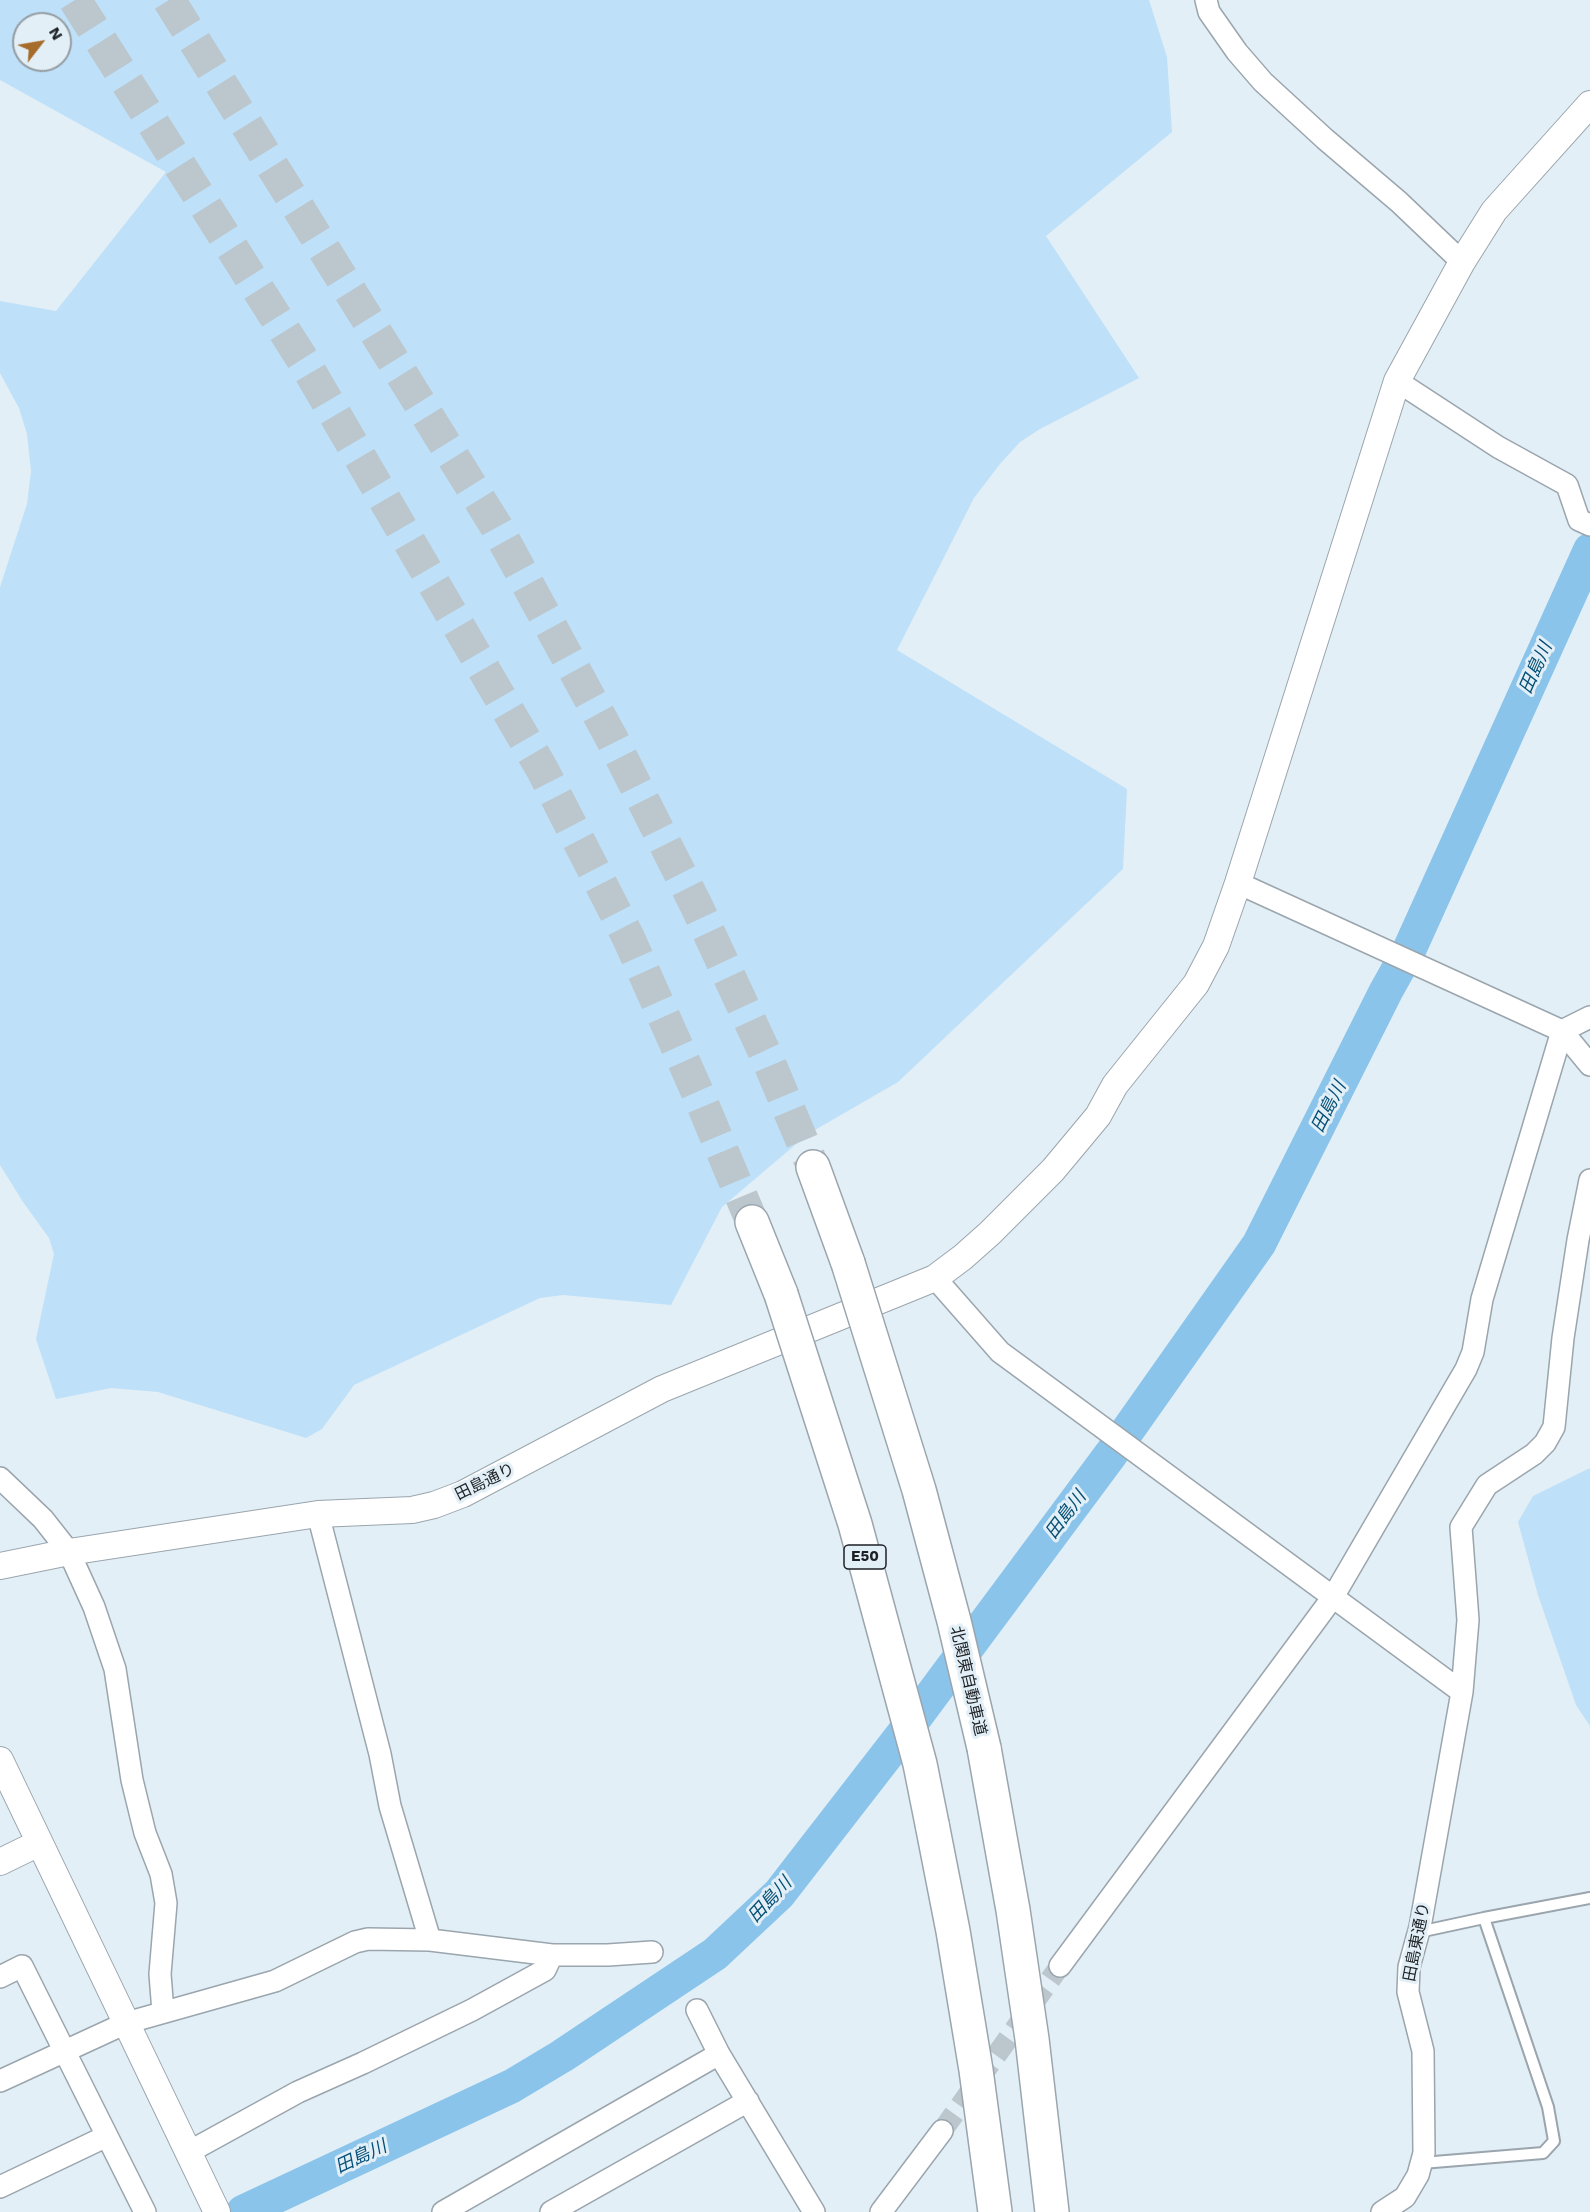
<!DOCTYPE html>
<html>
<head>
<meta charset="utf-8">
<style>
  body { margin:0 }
  #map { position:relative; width:1590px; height:2212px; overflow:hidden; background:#e3eff7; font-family:"Work Sans",sans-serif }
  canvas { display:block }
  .north { position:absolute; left:12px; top:12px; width:60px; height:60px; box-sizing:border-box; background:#e3eff7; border:2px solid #949da3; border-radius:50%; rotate:59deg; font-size:16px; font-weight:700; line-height:24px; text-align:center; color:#1d2125 }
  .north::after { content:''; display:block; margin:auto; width:21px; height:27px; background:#a56c2b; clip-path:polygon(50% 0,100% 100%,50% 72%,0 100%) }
</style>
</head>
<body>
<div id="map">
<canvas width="1590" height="2212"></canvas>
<div class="north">N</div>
</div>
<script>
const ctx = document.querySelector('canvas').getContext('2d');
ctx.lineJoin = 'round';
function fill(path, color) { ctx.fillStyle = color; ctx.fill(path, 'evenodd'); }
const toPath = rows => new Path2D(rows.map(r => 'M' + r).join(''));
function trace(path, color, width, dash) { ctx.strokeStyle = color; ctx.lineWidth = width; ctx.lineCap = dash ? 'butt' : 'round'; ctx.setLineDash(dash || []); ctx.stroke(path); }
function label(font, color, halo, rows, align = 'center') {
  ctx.font = font + ' "Work Sans","Noto Sans JP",sans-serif'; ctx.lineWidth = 6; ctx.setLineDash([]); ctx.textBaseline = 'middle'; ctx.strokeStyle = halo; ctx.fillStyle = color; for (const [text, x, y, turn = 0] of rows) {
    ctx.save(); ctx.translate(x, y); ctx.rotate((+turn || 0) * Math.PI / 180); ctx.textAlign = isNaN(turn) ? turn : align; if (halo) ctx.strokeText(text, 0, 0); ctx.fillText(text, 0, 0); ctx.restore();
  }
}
fill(toPath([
  [0,0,1149,0,1167,57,1172,132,1046,236,1139,378,1040,429,1020,442,1000,464,974,498,897,650,1127,789,1123,869,898,1082,808,1134,722,1207,671,1305,563,1295,540,1298,354,1385,322,1429,306,1438,158,1392,111,1388,56,1399,36,1339,54,1254,49,1238,23,1202,0,1165,0,587,27,504,31,471,27,434,19,408,0,373,0,301,56,311,166,172,0,80],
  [24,24,60,24,60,60,24,60],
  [1590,1468,1590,1726,1576,1705,1538,1595,1518,1522,1533,1496]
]), '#bee0f8');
trace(toPath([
  [243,2212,512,2086,562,2056,715,1954,779,1894,903,1734,1111,1454,1259,1244,1386,991,1410,948,1590,550]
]), '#8ac4eb', 34);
trace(toPath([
  [942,2131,1060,1966]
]), '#bbc6cd', 21, [21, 10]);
trace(toPath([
  [75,0,306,365,542,769,629,939,700,1098,752,1222],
  [169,0,496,526,612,739,696,905,769,1062,813,1167]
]), '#bbc6cd', 33, [33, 16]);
const service = toPath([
  [1419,1932,1484,1918,1590,1898],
  [1422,2163,1543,2153,1554,2141,1548,2107,1484,1918]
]);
const minor = toPath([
  [1206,0,1209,12,1237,52,1263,82,1325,139,1399,202,1462,262],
  [1397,381,1498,447,1567,485,1579,520,1590,525],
  [1238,883,1562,1031,1590,1017],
  [1562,1031,1590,1065],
  [935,1278,1000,1352,1462,1692],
  [0,1478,43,1519,69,1552,94,1607,115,1669,132,1780,145,1833,161,1874,166,1903,160,1974,163,2012],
  [318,1514,380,1754,390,1806,430,1940],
  [1060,1966,1333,1597,1466,1369,1473,1352,1482,1299,1562,1031],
  [0,1977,22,1966,145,2212],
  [697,2010,719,2054,814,2212],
  [0,2081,126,2023,275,1981,355,1942,368,1939,430,1940,552,1955,608,1955,652,1952],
  [187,2153,298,2092,363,2063,472,2010,545,1970,552,1955],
  [0,2187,107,2136],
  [443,2212,719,2054],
  [551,2212,748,2101],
  [881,2212,942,2131],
  [1382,2212,1405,2197,1418,2175,1424,2153,1423,2051,1408,1992,1409,1967,1420,1927,1462,1692,1468,1620,1461,1527,1487,1485,1534,1454,1545,1443,1554,1427,1563,1338,1578,1240,1590,1180]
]);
const tertiary = toPath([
  [0,1566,69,1552,318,1514,412,1510,434,1505,463,1494,662,1389,935,1278,963,1257,990,1233,1053,1170,1098,1116,1115,1085,1196,984,1216,946,1238,883,1397,381,1462,262,1494,211,1590,104],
  [0,1760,217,2212],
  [0,1862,39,1843]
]);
const motorway = toPath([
  [813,1167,848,1263],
  [752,1222,781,1294],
  [984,1748,1013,1910,1032,2039,1052,2212],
  [932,1824,953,1931,976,2070,995,2212]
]);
trace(service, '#9aa5ad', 14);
trace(minor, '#9aa5ad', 24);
trace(tertiary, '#9aa5ad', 28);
trace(motorway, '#9aa5ad', 36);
trace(service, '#fff', 10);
trace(minor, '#fff', 21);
trace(tertiary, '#fff', 26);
trace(motorway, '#fff', 33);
const motorwayBridge = toPath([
  [848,1263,919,1490,954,1621,984,1748],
  [781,1294,855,1524,920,1764,932,1824]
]);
trace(motorwayBridge, '#9aa5ad', 36, []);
trace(motorwayBridge, '#fff', 33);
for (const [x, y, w] of [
  [865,1557,42]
]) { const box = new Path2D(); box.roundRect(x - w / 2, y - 12, w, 24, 4.5); ctx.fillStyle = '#e3eff7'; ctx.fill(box); trace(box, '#1d2125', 1.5); }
label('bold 15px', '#1d2125', null, [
  ["E50",865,1557]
]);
label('16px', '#1d2125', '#e3eff7', [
  ["田島通り",485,1482,-26],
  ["北関東自動車道",968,1681,77],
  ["田島東通り",1417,1942,-79]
]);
label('italic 18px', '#054f75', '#e3eff7', [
  ["田島川",1536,668,-66],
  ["田島川",1329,1107,-63],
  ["田島川",1066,1515,-53],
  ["田島川",770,1900,-47],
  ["田島川",361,2157,-25]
]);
</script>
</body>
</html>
